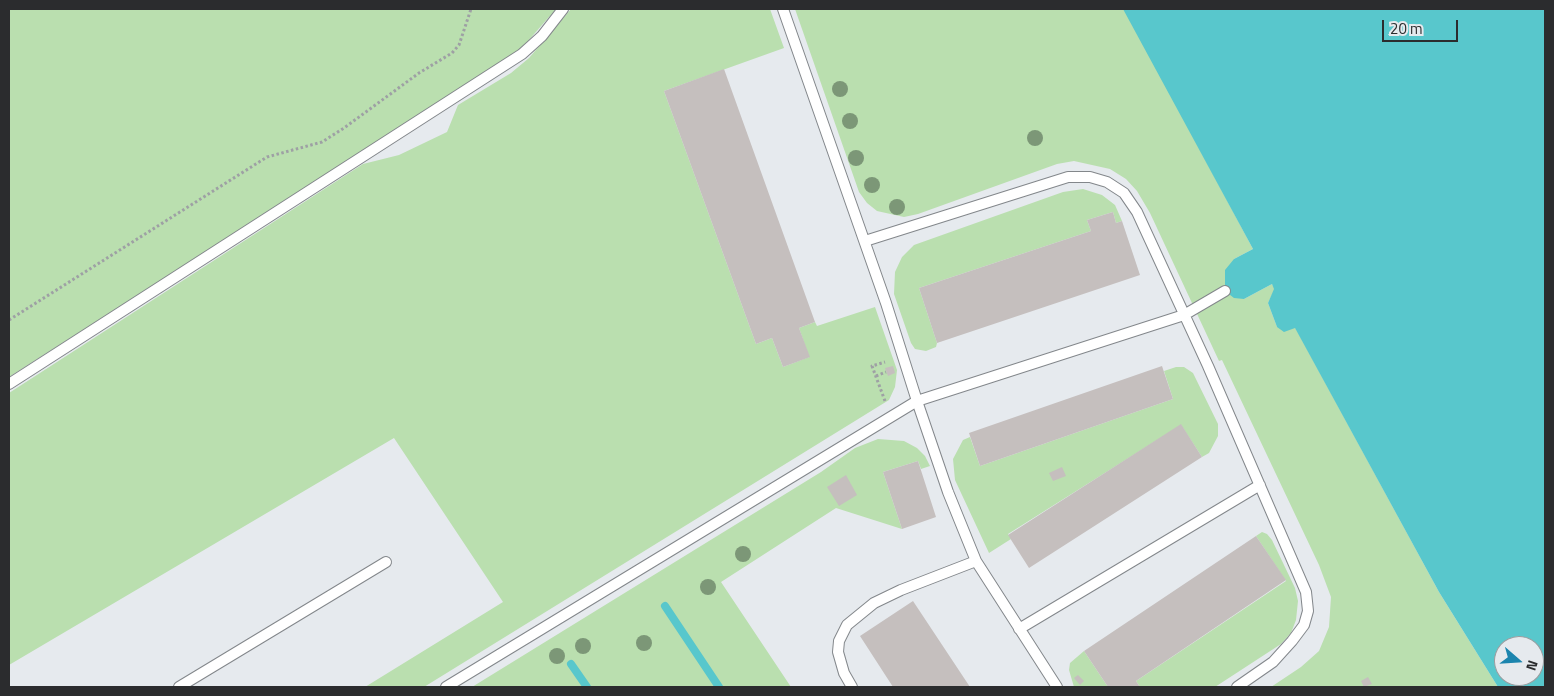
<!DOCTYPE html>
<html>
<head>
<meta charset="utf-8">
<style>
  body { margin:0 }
  #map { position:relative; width:1554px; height:696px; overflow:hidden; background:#e6eaee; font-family:"Titillium Web",sans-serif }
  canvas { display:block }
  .frame { position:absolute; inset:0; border:10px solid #2b2c2e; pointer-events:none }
  .north { position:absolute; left:1494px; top:636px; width:50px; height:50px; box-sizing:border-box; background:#e6eaee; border:1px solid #9b9ea1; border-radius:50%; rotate:109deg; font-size:14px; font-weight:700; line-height:20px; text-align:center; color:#2b2c2e }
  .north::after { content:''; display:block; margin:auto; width:18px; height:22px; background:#1c85ae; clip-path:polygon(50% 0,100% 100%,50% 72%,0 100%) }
  .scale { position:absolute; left:1382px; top:20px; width:76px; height:22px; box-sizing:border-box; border:2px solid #2b2c2e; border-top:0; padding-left:6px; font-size:15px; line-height:18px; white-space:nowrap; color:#2b2c2e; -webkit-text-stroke:4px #e6eaee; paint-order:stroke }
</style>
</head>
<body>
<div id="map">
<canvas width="1554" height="696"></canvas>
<div class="frame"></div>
<div class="north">N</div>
<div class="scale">20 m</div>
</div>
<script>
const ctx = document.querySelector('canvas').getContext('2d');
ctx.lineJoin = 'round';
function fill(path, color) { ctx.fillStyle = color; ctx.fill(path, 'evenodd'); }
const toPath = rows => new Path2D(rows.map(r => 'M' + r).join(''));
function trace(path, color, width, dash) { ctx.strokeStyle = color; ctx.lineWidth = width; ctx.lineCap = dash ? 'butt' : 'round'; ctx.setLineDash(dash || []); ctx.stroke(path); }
fill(toPath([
  [9,9,556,9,521,49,398,130,9,377],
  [571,9,770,9,784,48,664,91,756,344,772,338,783,367,809,357,799,328,815,322,817,326,875,307,897,370,895,387,889,400,424,687,365,687,503,602,394,438,9,665,9,393,363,164,399,155,447,132,458,105,511,73,529,58],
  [795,9,1125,9,1253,249,1234,259,1244,299,1272,284,1275,289,1268,303,1277,327,1295,327,1439,592,1498,687,1271,687,1301,667,1319,651,1329,627,1331,597,1319,565,1222,360,1219,361,1150,213,1137,191,1126,179,1110,169,1074,161,1057,164,918,214,904,217,877,211,867,203,859,192],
  [1083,189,1102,195,1115,205,1122,221,1116,223,1113,212,1087,220,1091,231,919,288,937,343,936,347,926,351,915,349,911,343,894,294,895,272,902,257,914,245,1063,192],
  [1176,367,1184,367,1193,373,1218,424,1218,436,1209,453,1202,457,1181,425,1008,534,1011,539,989,553,955,480,953,459,963,440,970,437,980,466,1173,399,1164,371],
  [878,439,904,441,917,448,925,456,930,466,921,469,918,461,883,472,902,529,836,508,721,582,791,687,472,687,821,472,855,448],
  [1262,532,1267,534,1272,540,1295,588,1298,601,1296,620,1291,633,1281,644,1215,687,1140,687,1136,681,1286,581,1256,536],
  [1084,651,1108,687,1074,687,1069,670,1070,663]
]), '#badfaf');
fill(toPath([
  [1123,9,1545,9,1545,687,1498,687,1439,592,1295,328,1284,332,1277,327,1268,303,1274,289,1272,284,1244,299,1234,298,1225,291,1225,270,1234,259,1253,249],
  [1504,646,1534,646,1534,676,1504,676]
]), '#58c7cc');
trace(toPath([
  [665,606,719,687],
  [571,664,587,687]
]), '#58c7cc', 8);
fill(toPath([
  [724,69,815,322,799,328,810,357,783,367,772,338,756,344,664,91],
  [1113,212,1116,223,1122,221,1140,275,937,343,919,288,1091,231,1087,220],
  [893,366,895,373,888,376,885,368],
  [1162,366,1173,399,980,466,969,433],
  [1181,424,1202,457,1029,568,1008,535],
  [918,461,936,517,902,529,883,472],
  [1062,467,1066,476,1053,481,1049,473],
  [846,475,857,495,839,506,827,487],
  [1256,536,1286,580,1136,681,1140,687,1108,687,1084,651],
  [913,601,970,687,893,687,860,636],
  [1078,675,1084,681,1080,685,1074,678],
  [1368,677,1372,684,1364,687,1361,681]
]), '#c5bfbe');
const service = toPath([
  [865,241,1068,177,1090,177,1107,182,1124,193,1137,212,1208,366,1306,592,1308,611,1304,625,1292,641,1273,662,1237,687],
  [9,384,522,54,542,36,563,9],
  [1019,629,1260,485],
  [179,687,386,562],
  [446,687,917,401,886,303,783,9],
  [852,687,844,673,838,652,839,641,847,625,874,603,901,590,976,561],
  [1057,687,976,561,948,492,917,401,1184,315,1225,291]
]);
trace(service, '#83878b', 12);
trace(toPath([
  [9,320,267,157,322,142,344,128,419,73,452,53,459,45,471,9],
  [876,376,886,372],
  [885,401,872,366,885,362]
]), '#9ea0a4', 3, [2.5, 2.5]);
trace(service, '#fff', 10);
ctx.fillStyle = '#7c9777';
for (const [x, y] of [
  [840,89],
  [850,121],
  [1035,138],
  [856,158],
  [872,185],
  [897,207],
  [743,554],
  [708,587],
  [644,643],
  [583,646],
  [557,656]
]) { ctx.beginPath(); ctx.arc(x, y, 8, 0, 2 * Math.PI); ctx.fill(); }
</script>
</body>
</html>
